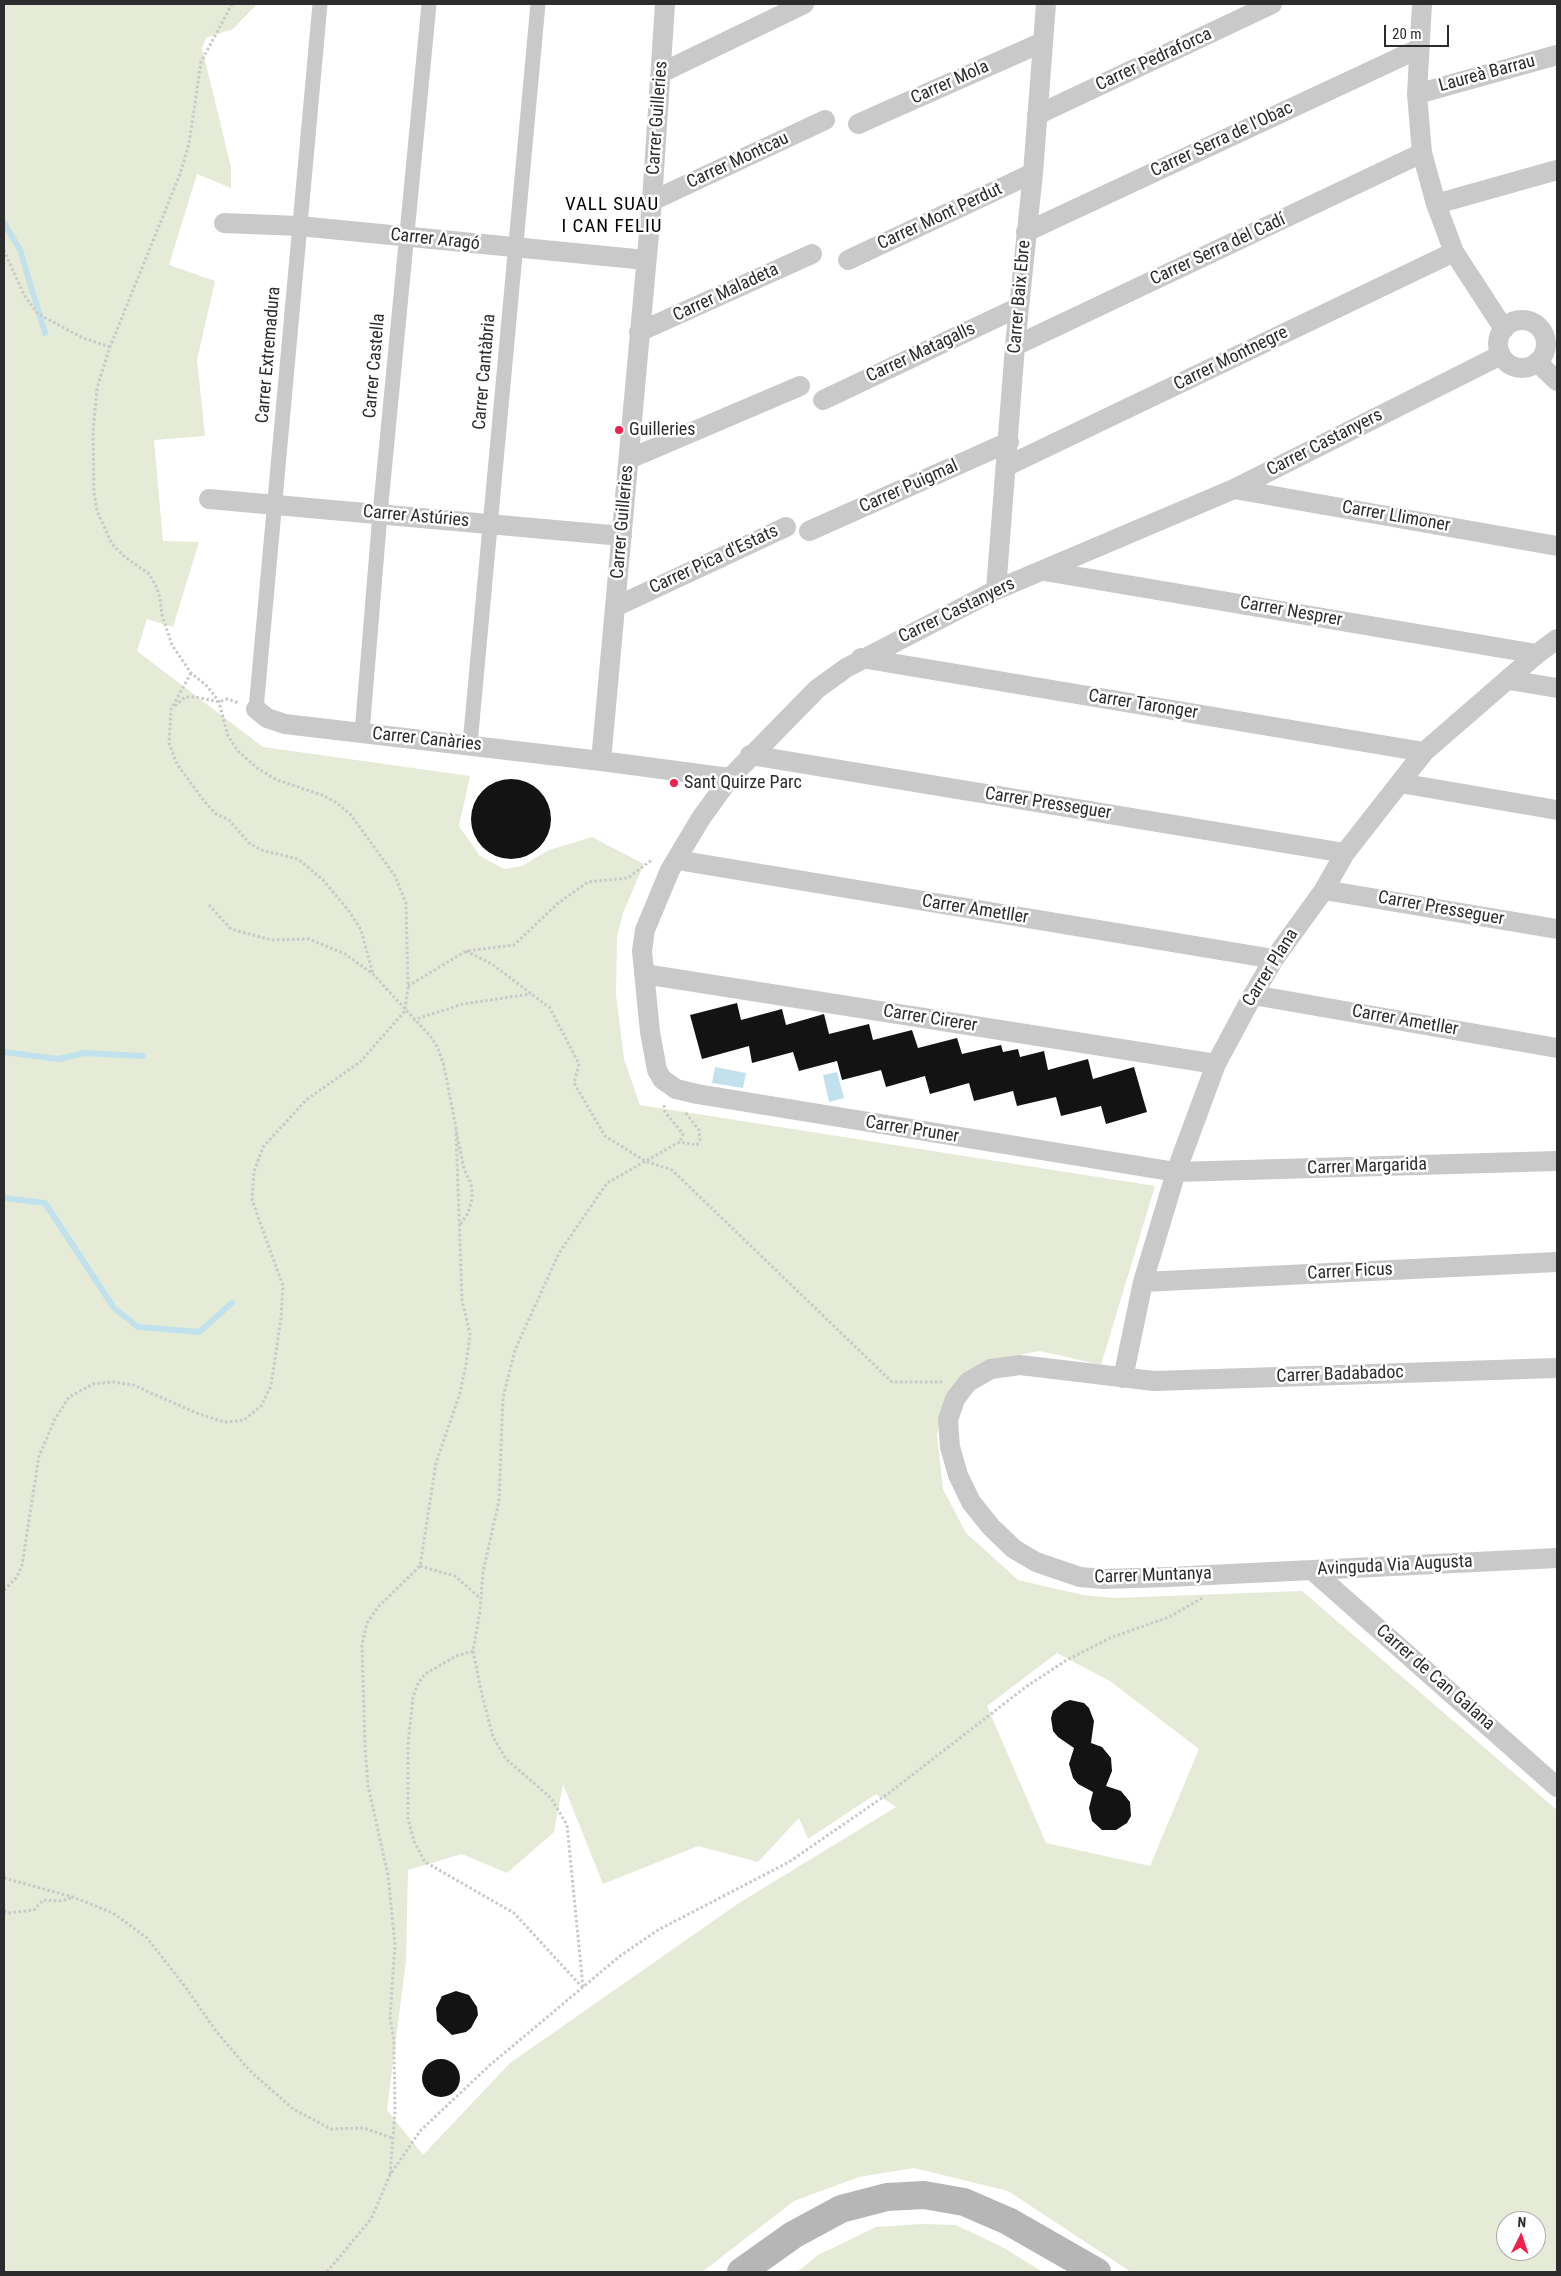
<!DOCTYPE html>
<html>
<head>
<meta charset="utf-8">
<style>
  body { margin:0 }
  #map { position:relative; width:1561px; height:2276px; overflow:hidden; background:#fff; font-family:"Roboto Condensed",sans-serif }
  canvas { display:block }
  .frame { position:absolute; inset:0; border:5px solid #2c2c2c; pointer-events:none }
  .north { position:absolute; left:1496px; top:2211px; width:50px; height:50px; box-sizing:border-box; background:#fff; border:1px solid #ababab; border-radius:50%; rotate:4deg; font-size:14px; font-weight:700; line-height:20px; text-align:center; color:#2c2c2c }
  .north::after { content:''; display:block; margin:auto; width:18px; height:22px; background:#f31e4b; clip-path:polygon(50% 0,100% 100%,50% 72%,0 100%) }
  .scale { position:absolute; left:1384px; top:25px; width:65px; height:22px; box-sizing:border-box; border:2px solid #2c2c2c; border-top:0; padding-left:6px; font-size:15px; line-height:18px; white-space:nowrap; color:#2c2c2c; -webkit-text-stroke:4px #fff; paint-order:stroke }
</style>
</head>
<body>
<div id="map">
<canvas width="1561" height="2276"></canvas>
<div class="frame"></div>
<div class="north">N</div>
<div class="scale">20 m</div>
</div>
<script>
const ctx = document.querySelector('canvas').getContext('2d');
ctx.lineJoin = 'round';
function fill(path, color) { ctx.fillStyle = color; ctx.fill(path, 'evenodd'); }
const toPath = rows => new Path2D(rows.map(r => 'M' + r).join(''));
function trace(path, color, width, dash) { ctx.strokeStyle = color; ctx.lineWidth = width; ctx.lineCap = dash ? 'butt' : 'round'; ctx.setLineDash(dash || []); ctx.stroke(path); }
function label(font, color, halo, rows, align = 'center') {
  ctx.font = font + ' "Roboto Condensed",sans-serif'; ctx.lineWidth = 5; ctx.setLineDash([]); ctx.textBaseline = 'middle'; ctx.strokeStyle = halo; ctx.fillStyle = color; for (const [text, x, y, turn = 0] of rows) {
    ctx.save(); ctx.translate(x, y); ctx.rotate((+turn || 0) * Math.PI / 180); ctx.textAlign = isNaN(turn) ? turn : align; if (halo) ctx.strokeText(text, 0, 0); ctx.fillText(text, 0, 0); ctx.restore();
  }
}
fill(toPath([
  [4,4,257,4,233,29,206,38,202,48,231,167,231,188,197,174,169,265,215,281,197,360,205,436,154,440,163,541,199,542,173,627,147,619,137,651,263,747,470,776,459,826,480,856,504,869,522,866,549,850,592,837,644,864,623,913,617,937,616,995,624,1059,640,1105,1155,1186,1101,1365,1040,1351,1002,1358,962,1374,945,1402,937,1435,943,1489,966,1533,1018,1580,1083,1595,1114,1598,1302,1591,1557,1810,1557,2272,1131,2272,1008,2191,914,2168,859,2177,794,2201,702,2272,4,2272],
  [1057,1653,1110,1681,1199,1749,1150,1866,1046,1843,987,1706],
  [563,1784,603,1884,698,1846,758,1862,799,1818,808,1839,876,1794,896,1807,739,1903,510,2063,423,2155,387,2110,406,1961,408,1870,462,1854,507,1873,554,1832],
  [1506,2221,1536,2221,1536,2251,1506,2251],
  [922,2224,956,2225,1004,2248,1043,2272,797,2272,818,2255,876,2227]
]), '#e5ebd7');
fill(toPath([
  [715,1067,746,1073,743,1088,712,1083],
  [837,1072,844,1098,829,1102,823,1075]
]), '#c1e2ed');
trace(toPath([
  [4,223,20,250,45,333],
  [4,1052,59,1059,84,1053,143,1056],
  [4,1198,45,1203,114,1308,138,1327,199,1332,232,1303]
]), '#c1e2ed', 6);
fill(toPath([
  '471 819a40 40 0 1 1 80 0a40 40 0 1 1-80 0Z',
  [737,1003,741,1020,782,1009,786,1025,824,1014,829,1034,869,1024,873,1040,912,1030,918,1048,957,1038,962,1054,1001,1045,1003,1052,1018,1049,1020,1057,1044,1051,1048,1070,1088,1059,1093,1079,1134,1067,1147,1112,1106,1124,1101,1106,1061,1116,1056,1097,1017,1106,1013,1091,974,1101,969,1083,930,1094,925,1076,886,1087,881,1070,842,1080,837,1061,799,1071,793,1052,752,1063,749,1046,702,1059,690,1015],
  [1070,1700,1084,1703,1089,1708,1094,1721,1091,1743,1102,1747,1111,1758,1112,1771,1106,1786,1121,1791,1130,1802,1131,1816,1127,1823,1116,1830,1102,1830,1092,1821,1089,1808,1093,1792,1078,1784,1073,1778,1069,1764,1074,1748,1058,1737,1053,1731,1051,1718,1053,1711,1064,1702],
  [456,1991,469,1995,477,2007,478,2015,471,2028,466,2032,452,2035,437,2021,436,2008,442,1996],
  '422 2078a19 19 0 1 1 38 0a19 19 0 1 1-38 0Z'
]), '#131313');
trace(toPath([
  [4,250,24,295,38,314,83,338,110,347],
  [191,673,171,709,169,743,177,764,204,801,216,814,229,820,249,843,261,850,298,859,323,880,349,911,361,930,373,974],
  [175,706,185,697,196,697,219,702,227,699,239,703],
  [209,905,231,929,271,940,309,939,345,954,373,974,431,1037,438,1048,444,1066,463,1165,466,1174,470,1181,472,1190,472,1199,468,1213,460,1225],
  [466,951,492,964,550,1008,579,1064,574,1083,605,1136,645,1161,672,1170,892,1382,942,1382],
  [408,986,466,951,514,945,557,904,588,882,628,878,653,859],
  [413,1020,463,1004,531,994],
  [664,1105,665,1112,683,1134,680,1142],
  [420,1566,455,1576,480,1598],
  [4,1590,17,1577,22,1565,39,1456,55,1419,69,1397,93,1384,113,1382,133,1385,199,1414,225,1422,244,1420,261,1406,271,1386,281,1318,283,1286,252,1200,254,1172,263,1147,306,1100,360,1062,405,1011,408,986,406,903,395,876,351,815,337,803,322,795,277,780,257,768,238,751,228,736,219,702,208,687,191,673,172,645,162,615,160,598,156,586,149,574,125,557,112,544,97,511,94,493,93,432,97,388,110,347,180,174,189,144,201,62,232,4],
  [473,1651,456,1656,425,1674,418,1683,413,1697,408,1744,408,1819,414,1841,425,1862,514,1913,582,1987],
  [4,1878,73,1897,113,1913,147,1938,184,1985,216,2031,249,2070,293,2109,331,2129,364,2128,392,2138],
  [4,1911,8,1913,34,1910,43,1900,62,1901,73,1897],
  [583,1987,567,1825,551,1798,506,1759,493,1737,482,1695,473,1651,480,1611,483,1572,499,1501,503,1397,515,1350,559,1253,607,1183,674,1145,680,1142,697,1145,700,1140,699,1130,685,1112],
  [390,2174,395,2112,394,2041,390,2017,395,1945,388,1875,368,1786,365,1746,362,1645,367,1623,378,1607,420,1566,436,1463,460,1393,466,1364,470,1334,462,1300,456,1130],
  [327,2272,371,2219,390,2175,420,2131,490,2065,620,1956,658,1930,789,1862,889,1793,1027,1686,1065,1661,1110,1638,1169,1617,1204,1597]
]), '#c9c9c9', 3, [2.5, 2.5]);
trace(toPath([
  [256,709,320,4],
  [362,733,380,514,429,4],
  [470,744,538,4]
]), '#c9c9c9', 15);
trace(toPath([
  [665,4,652,201,601,761,730,778],
  [1422,4,1417,94,1422,153,1436,204,1454,252,1504,329],
  [661,73,804,4],
  [1417,94,1557,55],
  [1037,115,1272,4],
  [858,124,1043,42],
  [652,201,825,120],
  [1436,204,1557,170],
  [224,223,299,226,646,260],
  [1026,232,1418,49],
  [848,260,1033,173],
  '1498 344a24 24 0 1 1 48 0a24 24 0 1 1-48 0Z',
  [639,332,812,254],
  [1015,346,1422,153],
  [1501,355,1234,489,996,590,846,668,817,689,730,778,701,818,670,870,645,930,642,951,650,1032,657,1070,662,1079,676,1089,697,1094,1176,1172,1557,1161],
  [1537,362,1557,381],
  [823,400,1019,307],
  [629,459,800,386],
  [1007,466,1454,252],
  [1234,489,1557,546],
  [209,499,622,536],
  [809,531,1009,442],
  [1044,571,1537,654],
  [996,590,1015,346,1033,173,1046,4],
  [615,607,786,527],
  [861,658,1424,752],
  [1509,680,1557,688],
  [256,709,267,718,285,724,601,761],
  [750,755,1345,853],
  [1400,783,1557,810],
  [677,860,1274,959],
  [1324,890,1557,929],
  [644,974,1216,1064],
  [1253,995,1557,1048],
  [1143,1282,1557,1262],
  [1557,1368,1154,1381,1020,1365,991,1369,968,1382,955,1399,948,1420,950,1447,958,1475,971,1502,991,1527,1014,1549,1036,1562,1080,1577,1103,1579,1169,1577,1557,1558],
  [1123,1378,1143,1282,1176,1172,1216,1064,1253,995,1274,959,1324,890,1345,853,1424,752,1537,654,1557,639],
  [1312,1570,1557,1787]
]), '#c9c9c9', 20);
trace(toPath([
  [741,2272,793,2235,841,2209,887,2197,924,2195,964,2202,1008,2221,1097,2272]
]), '#b6b6b6', 28);
for (const [x, y, r, color] of [
  [619,430,5,"#f31e4b"],
  [674,783,5,"#f31e4b"]
]) { const dot = new Path2D(); dot.arc(x, y, r, 0, 2 * Math.PI); ctx.fillStyle = color; ctx.fill(dot); trace(dot, '#fff', 2); }
label('18px', '#2c2c2c', '#fff', [
  ["Carrer Pedraforca",1154,60,-25],
  ["Laureà Barrau",1487,74,-15],
  ["Carrer Mola",950,83,-24],
  ["Carrer Guilleries",658,118,-86],
  ["Carrer Serra de l'Obac",1222,140,-25],
  ["Carrer Montcau",738,161,-25],
  ["Carrer Mont Perdut",940,217,-25],
  ["Carrer Aragó",435,240,6],
  ["Carrer Serra del Cadí",1218,250,-25],
  ["Carrer Maladeta",726,293,-25],
  ["Carrer Baix Ebre",1020,297,-85],
  ["Carrer Matagalls",921,353,-25],
  ["Carrer Extremadura",269,355,-85],
  ["Carrer Montnegre",1231,359,-26],
  ["Carrer Castella",375,366,-85],
  ["Carrer Cantàbria",485,372,-85],
  ["Carrer Castanyers",1325,443,-27],
  ["Carrer Puigmal",909,487,-24],
  ["Carrer Astúries",416,517,5],
  ["Carrer Llimoner",1396,517,10],
  ["Carrer Guilleries",623,522,-85],
  ["Carrer Pica d'Estats",714,560,-25],
  ["Carrer Castanyers",957,611,-26],
  ["Carrer Nesprer",1291,612,10],
  ["Carrer Taronger",1143,705,9],
  ["Carrer Canàries",427,740,6],
  ["Carrer Presseguer",1048,804,9],
  ["Carrer Presseguer",1441,909,10],
  ["Carrer Ametller",975,910,9],
  ["Carrer Plana",1271,968,-58],
  ["Carrer Cirerer",930,1019,9],
  ["Carrer Ametller",1405,1021,10],
  ["Carrer Pruner",912,1130,9],
  ["Carrer Margarida",1367,1167,-2],
  ["Carrer Ficus",1350,1272,-3],
  ["Carrer Badabadoc",1340,1375,-2],
  ["Avinguda Via Augusta",1395,1566,-3],
  ["Carrer Muntanya",1153,1576,-2],
  ["Carrer de Can Galana",1435,1678,41]
]);
label('18px', '#2c2c2c', '#fff', [
  ["Guilleries",629,430],
  ["Sant Quirze Parc",684,783]
], 'left');
ctx.letterSpacing = '1px';
label('19px', '#000', '#fff', [
  ["VALL SUAU",612,205],
  ["I CAN FELIU",612,227]
]);
ctx.letterSpacing = '0px';
</script>
</body>
</html>
